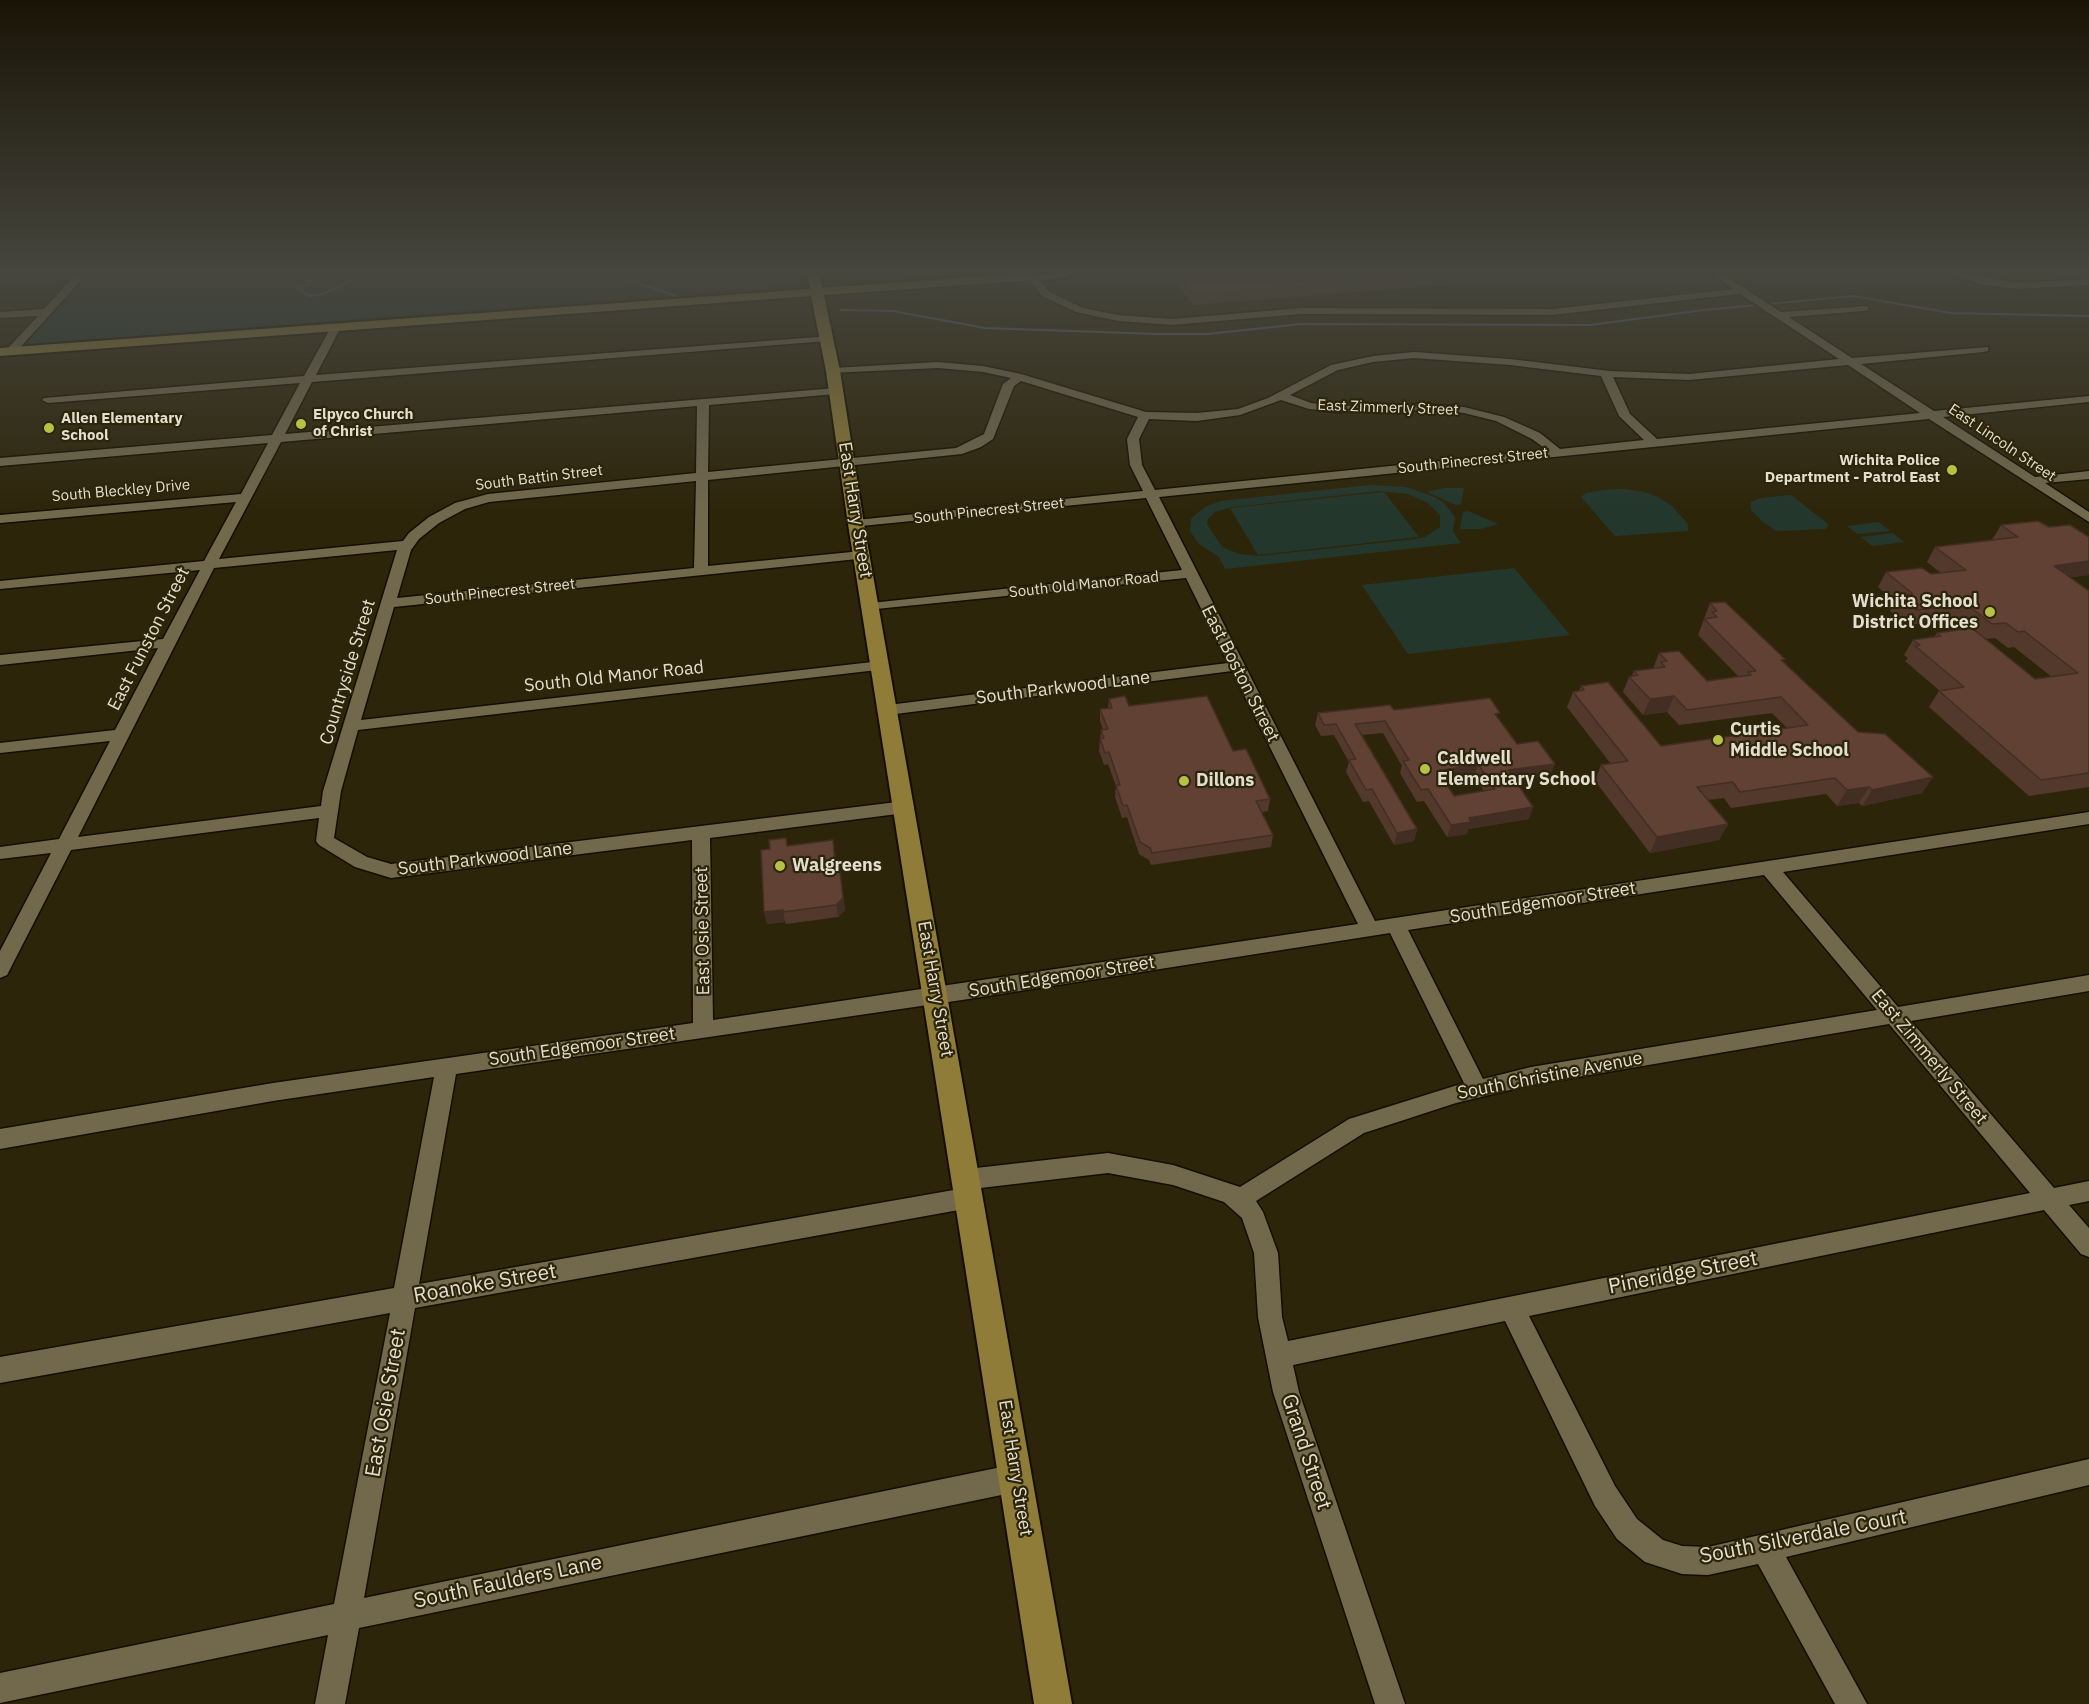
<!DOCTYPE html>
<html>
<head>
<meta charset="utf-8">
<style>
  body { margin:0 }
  canvas { display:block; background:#2d250a }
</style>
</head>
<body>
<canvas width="2089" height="1704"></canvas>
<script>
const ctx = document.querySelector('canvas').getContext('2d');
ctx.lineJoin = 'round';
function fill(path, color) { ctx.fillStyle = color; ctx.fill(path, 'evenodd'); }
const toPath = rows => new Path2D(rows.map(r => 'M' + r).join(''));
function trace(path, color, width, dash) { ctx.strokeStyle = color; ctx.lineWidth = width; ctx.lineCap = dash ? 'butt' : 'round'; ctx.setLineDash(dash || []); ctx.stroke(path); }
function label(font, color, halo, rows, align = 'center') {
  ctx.font = font + ' "IBM Plex Sans",sans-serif'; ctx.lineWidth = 4.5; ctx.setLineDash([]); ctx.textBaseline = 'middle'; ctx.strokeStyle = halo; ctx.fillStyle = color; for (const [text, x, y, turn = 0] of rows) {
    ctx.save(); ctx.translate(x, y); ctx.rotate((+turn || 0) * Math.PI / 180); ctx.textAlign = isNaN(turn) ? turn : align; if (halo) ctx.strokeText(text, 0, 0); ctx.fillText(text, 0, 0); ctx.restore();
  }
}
fill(toPath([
  [85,274,789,274,790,282,783,286,22,345],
  [1370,485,1406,487,1432,496,1443,502,1455,517,1453,532,1461,543,1225,569,1219,557,1199,544,1190,531,1191,519,1195,515,1207,506,1221,501],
  [1379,491,1408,494,1428,503,1440,515,1440,527,1425,537,1415,539,1259,556,1239,554,1222,547,1207,524,1208,519,1215,512,1232,507],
  [1444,488,1464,488,1461,504,1456,505,1427,492],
  [1623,489,1644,492,1658,497,1672,506,1688,524,1688,531,1615,536,1581,497,1586,493,1604,490],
  [1384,492,1419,537,1258,555,1230,508],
  [1791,495,1828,524,1826,529,1776,531,1762,521,1751,510,1751,502,1761,498],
  [1468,511,1498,524,1481,529,1460,529,1463,512],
  [1879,522,1890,531,1857,534,1847,526],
  [1893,533,1904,542,1872,546,1861,537],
  [1514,568,1570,635,1408,654,1362,585]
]), '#24372d');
trace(toPath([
  [285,274,310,281,308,285,296,287,309,296,323,294,347,283,352,274],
  [539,274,556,276,569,274],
  [596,274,619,277,676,296],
  [841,310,893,311,985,328,1158,334,1207,334,1301,324,1590,325,1704,310,1853,296,1951,313,2089,316]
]), '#526581', 2);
const minor = toPath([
  [76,274,87,274,15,353,7,353,7,349,38,316,0,318,0,312,44,309,76,274],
  [1024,274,1034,274,1050,292,1083,308,1118,315,1172,319,1301,308,1552,309,1733,289,1711,274,1723,274,1781,312,1868,306,1868,310,1864,311,1789,317,1852,358,1988,347,1988,351,1984,352,1861,364,1934,411,2089,396,2089,402,1943,417,2035,477,2089,471,2089,479,2045,483,2089,512,2089,522,1929,419,1159,497,1375,921,2089,812,2089,824,1783,872,1898,1007,2089,975,2089,991,1911,1021,2054,1188,2089,1181,2089,1201,2069,1205,2089,1228,2089,1257,2081,1254,2044,1210,1529,1316,1615,1486,1637,1519,1663,1540,1682,1546,1708,1547,2089,1459,2089,1485,1786,1557,1867,1704,1835,1704,1758,1564,1708,1575,1682,1574,1645,1562,1617,1539,1595,1506,1505,1321,1293,1365,1299,1392,1405,1704,1375,1704,1273,1392,1258,1317,1254,1253,1242,1218,1224,1202,1173,1185,1108,1173,972,1189,978,1191,982,1198,978,1205,970,1208,415,1308,364,1598,1016,1464,1026,1468,1030,1478,1026,1488,1016,1492,359,1628,345,1704,315,1704,328,1635,0,1703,0,1673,334,1604,390,1313,0,1383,0,1357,394,1288,434,1077,273,1101,0,1149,0,1129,273,1083,693,1023,692,840,391,878,355,867,319,845,316,841,319,818,71,850,7,975,0,978,0,951,51,853,0,859,0,847,59,839,110,741,0,753,0,743,115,730,158,648,0,665,0,655,163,639,200,570,0,589,0,581,204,561,236,502,0,523,0,515,241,494,268,443,0,466,0,458,272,435,300,383,48,403,42,400,44,398,304,376,331,327,336,324,341,327,316,375,831,336,832,338,827,341,312,382,285,434,836,388,842,391,836,394,709,405,708,472,956,448,984,434,1003,384,1011,378,983,372,938,368,829,373,827,371,833,368,938,362,983,366,1021,374,1146,412,1197,413,1238,409,1268,398,1331,365,1373,356,1414,352,1510,359,1610,371,1689,374,1839,359,1740,294,1552,315,1301,314,1172,325,1118,321,1076,312,1042,296,1024,274],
  [1414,358,1510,365,1601,376,1619,416,1644,440,1560,449,1540,433,1504,417,1464,407,1426,404,1338,406,1311,403,1290,395,1338,370,1373,362,1414,358],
  [1848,365,1920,413,1657,439,1630,414,1613,377,1689,380,1848,365],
  [1021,381,1138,417,1127,439,1130,465,1143,491,856,520,851,521,849,524,851,527,1146,498,1182,570,871,603,864,607,866,610,1186,578,1228,663,888,705,880,710,888,715,1232,671,1358,924,713,1020,710,838,905,813,911,811,914,807,911,803,905,801,391,864,367,857,334,838,341,791,358,730,886,669,889,666,881,661,361,720,394,607,867,558,869,555,862,551,708,566,708,480,962,454,981,447,993,439,1014,386,1021,381],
  [1281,400,1309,409,1338,412,1426,410,1464,413,1496,421,1532,439,1547,450,1155,490,1142,465,1139,439,1149,419,1197,421,1240,415,1281,400],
  [697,406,696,473,488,494,455,503,429,517,409,533,403,541,219,559,281,442,697,406],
  [696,481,694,568,397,598,411,550,419,539,439,523,465,509,489,502,696,481],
  [397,550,323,791,321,806,78,837,214,568,397,550],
  [1764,875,1877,1010,1531,1067,1483,1079,1408,930,1764,875],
  [1390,933,1464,1083,1349,1119,1240,1187,1173,1165,1108,1153,967,1169,959,1172,956,1179,959,1186,965,1188,419,1284,456,1074,962,1000,1390,933],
  [1889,1024,2030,1193,1288,1341,1282,1317,1278,1253,1263,1212,1256,1201,1364,1133,1456,1103,1531,1085,1889,1024],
  [1950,274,1967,274,2018,283,2089,279,2089,285,2018,289,1980,284,1950,274]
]);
const major = toPath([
  [807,274,819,274,822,288,1010,274,1070,274,1064,278,824,295,840,371,864,524,1072,1704,1034,1704,848,524,826,371,811,296,0,356,0,348,810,289,807,274]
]);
trace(minor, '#150e00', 3);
trace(major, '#150e00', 4);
fill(minor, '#72694d');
fill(major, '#8e7c38');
fill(toPath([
  [1170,274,1204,274,1207,278,1212,279,1275,274,1583,274,1193,305],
  [2001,525,2049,527,2089,537,2089,575,2070,577,2089,591,2089,787,2029,796,1929,707,1939,691,1940,691,1905,661,1908,658,1904,655,1913,640,1934,637,1937,633,1969,628,1957,619,1907,625,1890,611,1895,602,1878,587,1886,572,1931,574,1941,573,1927,562,1935,547,1992,540],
  [1995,638,2008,648,2014,647,2052,677,2035,679,1986,639],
  [1710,603,1783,661,1922,793,1862,806,1859,803,1837,806,1826,794,1731,808,1724,798,1708,800,1728,824,1719,840,1650,853,1595,781,1601,765,1611,764,1567,707,1573,692,1579,691,1581,686,1661,746,1787,728,1772,713,1679,725,1667,712,1643,715,1623,692,1629,677,1632,676,1634,671,1653,669,1659,653,1707,681,1739,677,1698,635],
  [1109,699,1233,751,1270,799,1268,811,1262,812,1273,835,1271,847,1151,865,1149,860,1139,854,1127,817,1122,818,1115,797,1116,786,1108,764,1104,765,1099,751,1101,730,1103,730,1100,721,1100,709,1108,708],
  [1394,710,1498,719,1517,744,1555,764,1550,775,1515,781,1529,819,1468,829,1467,834,1447,837,1424,801,1417,802,1400,773,1402,766,1383,733,1362,735,1417,829,1414,841,1394,845,1369,801,1363,802,1346,772,1349,762,1334,735,1321,736,1315,725,1318,713],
  [1474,776,1484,791,1454,796,1445,781],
  [787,846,835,852,836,862,839,862,845,910,838,917,786,924,785,922,767,924]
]), '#53382c');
fill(toPath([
  [2089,561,2089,575,2044,581,2054,566],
  [1674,696,1667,712,1643,715,1650,699],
  [1478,764,1474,776,1435,783,1438,771],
  [1555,764,1550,775,1504,782,1508,770],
  [1933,777,1922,793,1862,806,1872,790],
  [1869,787,1859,803,1837,806,1847,790],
  [1533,807,1529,819,1468,829,1467,834,1447,837,1451,825,1469,818],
  [1728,824,1719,840,1650,853,1657,837],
  [1417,829,1414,841,1394,845,1397,833],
  [839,862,845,910,838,917,836,905],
  [783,910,785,922,767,924,764,912]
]), '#432e24');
const building = toPath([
  [1177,274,1204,274,1207,278,1212,279,1275,274,1465,274,1194,295,1177,274],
  [2038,521,2049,527,2070,525,2089,537,2089,561,2054,566,2089,591,2089,773,2041,780,1939,691,1964,687,1915,646,1920,645,1913,640,1941,636,1937,633,1972,628,2035,679,2078,673,2024,631,2018,632,2006,623,1992,624,1966,604,1916,610,1899,596,1913,594,1886,572,1922,568,1931,574,1966,570,1935,547,2018,537,2001,525,2038,521],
  [1725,602,1785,659,1781,660,1858,732,1885,734,1933,777,1872,790,1869,787,1847,790,1835,778,1740,792,1733,782,1697,787,1728,824,1657,837,1601,765,1628,761,1573,692,1584,690,1581,686,1608,682,1661,746,1808,725,1781,697,1687,710,1674,696,1650,699,1629,677,1638,675,1634,671,1665,667,1661,662,1667,661,1659,653,1679,651,1707,681,1751,675,1748,672,1756,671,1704,619,1717,617,1712,612,1717,611,1710,603,1725,602],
  [1125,696,1129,706,1207,696,1233,751,1246,749,1270,799,1256,801,1273,835,1152,853,1150,848,1140,842,1127,805,1123,806,1116,785,1120,785,1109,752,1105,753,1100,739,1104,738,1101,730,1108,729,1100,709,1112,708,1109,699,1125,696],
  [1490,698,1500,713,1495,714,1517,744,1538,741,1555,764,1508,770,1533,807,1469,818,1471,822,1451,825,1428,789,1421,790,1403,761,1409,760,1385,721,1355,724,1417,829,1397,833,1372,789,1366,790,1349,760,1356,759,1336,724,1324,725,1318,713,1390,705,1394,710,1490,698],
  [1478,764,1495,789,1454,796,1438,771,1478,764],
  [786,838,787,846,833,840,835,862,839,862,843,898,836,905,783,912,783,910,764,912,761,850,770,849,769,840,786,838]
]);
fill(building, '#604133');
trace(building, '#432e24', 1.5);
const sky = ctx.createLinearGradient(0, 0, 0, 513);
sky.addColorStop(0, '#191406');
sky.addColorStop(0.53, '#46463e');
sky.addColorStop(1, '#46463e00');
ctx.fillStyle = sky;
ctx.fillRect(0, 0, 2089, 513);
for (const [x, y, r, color] of [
  [301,424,6,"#b7c148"],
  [49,428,6,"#b7c148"],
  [1952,470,6,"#b7c148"],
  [1990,612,6,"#b7c148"],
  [1718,740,6,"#b7c148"],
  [1425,769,6,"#b7c148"],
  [1184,781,6,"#b7c148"],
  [780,866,6,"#b7c148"]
]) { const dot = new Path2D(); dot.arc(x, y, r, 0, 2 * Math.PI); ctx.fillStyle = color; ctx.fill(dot); trace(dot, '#2d250a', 2); }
label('15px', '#e3decf', '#2d250a', [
  ["East Zimmerly Street",1388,408,2],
  ["East Lincoln Street",2002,443,34],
  ["South Pinecrest Street",1473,461,-6],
  ["South Battin Street",539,478,-7],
  ["South Bleckley Drive",121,491,-5],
  ["South Pinecrest Street",989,511,-6],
  ["South Old Manor Road",1084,585,-6],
  ["South Pinecrest Street",500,592,-6]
]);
label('bold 15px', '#e3decf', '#2d250a', [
  ["Elpyco Church",313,415],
  ["of Christ",313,432],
  ["Allen Elementary",61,419],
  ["School",61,436],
  ["Wichita Police",1940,461,"right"],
  ["Department - Patrol East",1940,478,"right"]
], 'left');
label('18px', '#e3decf', '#2d250a', [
  ["East Harry Street",855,510,81],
  ["East Funston Street",149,639,-63],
  ["Countryside Street",348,672,-73],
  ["East Boston Street",1240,674,63],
  ["South Old Manor Road",614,677,-6],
  ["South Parkwood Lane",1063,688,-7],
  ["South Parkwood Lane",485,859,-7],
  ["South Edgemoor Street",1543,903,-9],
  ["East Osie Street",703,931,-91],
  ["South Edgemoor Street",1062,977,-9],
  ["East Harry Street",935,989,80],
  ["South Edgemoor Street",582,1047,-8],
  ["East Zimmerly Street",1929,1057,50],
  ["South Christine Avenue",1550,1076,-11],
  ["East Harry Street",1015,1468,81]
]);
label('bold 18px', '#e3decf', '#2d250a', [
  ["Wichita School",1978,602,"right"],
  ["District Offices",1978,623,"right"],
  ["Curtis",1730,730],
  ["Middle School",1730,751],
  ["Caldwell",1437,759],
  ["Elementary School",1437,780],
  ["Dillons",1196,781],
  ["Walgreens",792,866]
], 'left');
label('21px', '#e3decf', '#2d250a', [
  ["Pineridge Street",1683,1273,-11],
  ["Roanoke Street",485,1284,-10],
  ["East Osie Street",386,1403,-80],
  ["Grand Street",1306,1452,72],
  ["South Silverdale Court",1803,1537,-11],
  ["South Faulders Lane",508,1582,-12]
]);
</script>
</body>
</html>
